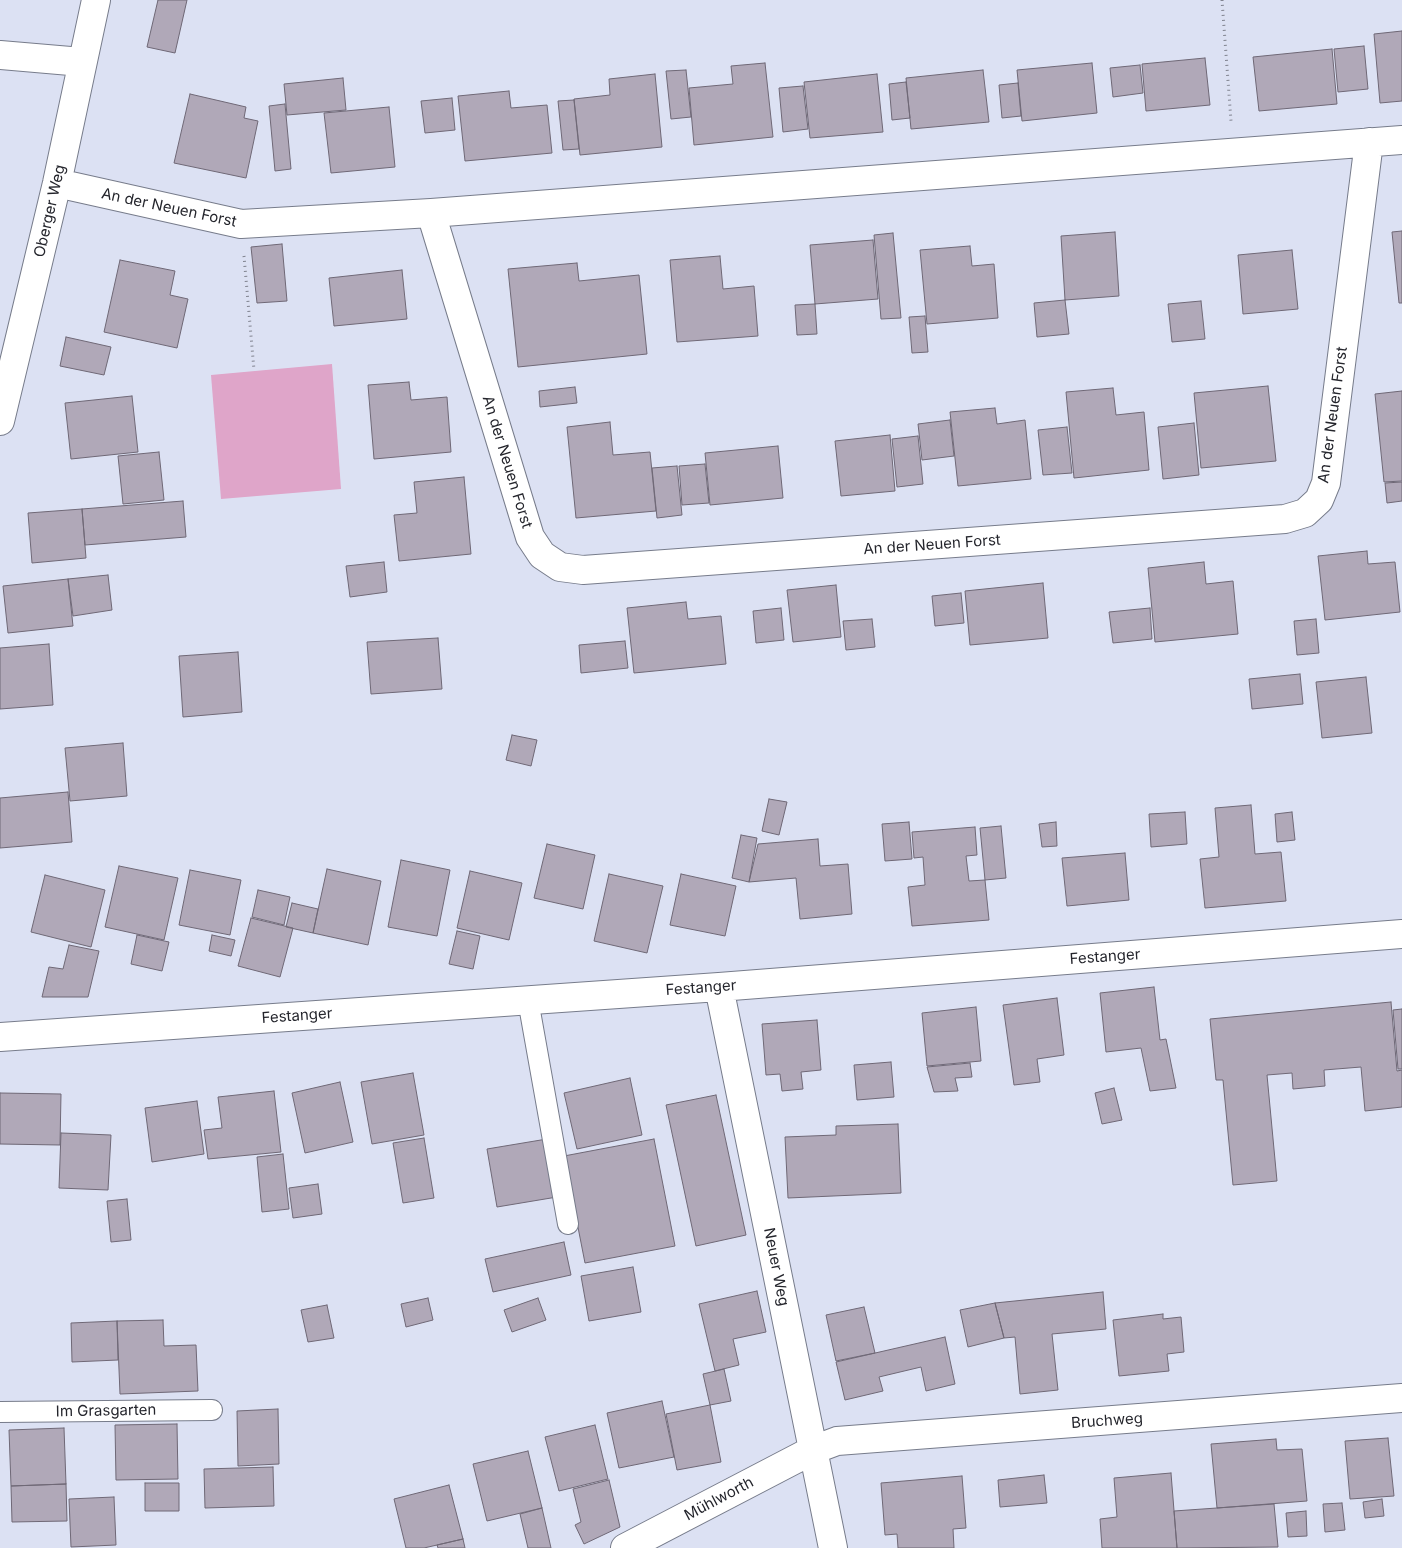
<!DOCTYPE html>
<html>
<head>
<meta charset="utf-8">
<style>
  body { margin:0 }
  canvas { display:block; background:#dce1f3 }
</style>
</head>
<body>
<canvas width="1402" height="1548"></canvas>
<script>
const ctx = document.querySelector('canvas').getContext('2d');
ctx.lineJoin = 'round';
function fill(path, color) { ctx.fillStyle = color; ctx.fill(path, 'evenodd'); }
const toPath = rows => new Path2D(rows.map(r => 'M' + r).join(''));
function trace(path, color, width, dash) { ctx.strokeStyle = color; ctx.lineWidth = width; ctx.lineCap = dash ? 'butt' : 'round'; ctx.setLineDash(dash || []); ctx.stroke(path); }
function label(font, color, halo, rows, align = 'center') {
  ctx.font = font + ' Inter,sans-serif'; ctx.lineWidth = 4; ctx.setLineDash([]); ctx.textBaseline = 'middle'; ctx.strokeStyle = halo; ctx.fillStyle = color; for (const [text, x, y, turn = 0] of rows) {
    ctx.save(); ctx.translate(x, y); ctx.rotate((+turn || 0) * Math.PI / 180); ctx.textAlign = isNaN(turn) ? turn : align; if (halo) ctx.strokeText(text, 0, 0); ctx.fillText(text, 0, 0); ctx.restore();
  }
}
fill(toPath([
  [332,364,341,489,221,499,211,375]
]), '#dfa5c9');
const building = toPath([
  [158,0,187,0,175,53,147,47,158,0],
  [1402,31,1402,101,1380,103,1374,34,1402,31],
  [1364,46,1368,89,1338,92,1334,49,1364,46],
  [1332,49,1337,104,1259,111,1253,57,1332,49],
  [1205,58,1210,105,1146,111,1142,64,1205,58],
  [765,63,773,137,694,145,689,88,733,84,731,66,765,63],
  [1092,63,1097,113,1022,121,1017,70,1092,63],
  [1140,65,1143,93,1113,97,1110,68,1140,65],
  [686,70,691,117,671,119,666,71,686,70],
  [983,70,989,122,911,129,906,78,983,70],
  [655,74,662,147,580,155,574,99,610,95,609,79,655,74],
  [877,74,883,132,810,138,804,82,877,74],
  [343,78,346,110,287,115,284,84,343,78],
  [906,82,910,118,892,120,889,84,906,82],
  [1018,83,1021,116,1002,118,999,85,1018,83],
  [803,86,808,129,783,132,779,88,803,86],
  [509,91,511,108,547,105,552,153,465,161,458,96,509,91],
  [190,94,246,107,244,118,258,121,246,178,174,163,190,94],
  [452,98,455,130,425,133,421,101,452,98],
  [574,100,579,149,563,150,558,101,574,100],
  [285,104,291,169,275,171,269,106,285,104],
  [389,107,395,167,331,173,324,113,389,107],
  [1402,231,1402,303,1399,303,1392,232,1402,231],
  [1115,232,1119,296,1065,300,1061,236,1115,232],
  [893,233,901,318,881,319,874,235,893,233],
  [873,240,878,299,815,304,810,245,873,240],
  [282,244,287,301,257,303,251,247,282,244],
  [970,246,972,266,994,264,998,318,927,324,920,250,970,246],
  [1292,250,1298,309,1243,314,1238,255,1292,250],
  [720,256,723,289,754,286,758,336,677,342,670,260,720,256],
  [120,260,175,271,170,295,188,299,177,348,104,332,120,260],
  [577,263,579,281,639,275,647,354,518,367,508,269,577,263],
  [402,270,407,319,334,326,329,278,402,270],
  [1065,300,1069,334,1037,337,1034,303,1065,300],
  [1201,301,1205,339,1172,342,1168,304,1201,301],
  [815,304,817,334,797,335,795,305,815,304],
  [925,316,928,352,912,353,909,317,925,316],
  [66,337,111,347,104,375,60,366,66,337],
  [409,382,411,400,447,397,451,452,374,459,368,385,409,382],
  [1268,386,1276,461,1201,468,1194,393,1268,386],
  [575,387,577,403,540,407,539,391,575,387],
  [1113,388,1116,415,1144,412,1149,470,1074,478,1066,392,1113,388],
  [1402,391,1402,481,1384,482,1375,394,1402,391],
  [132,396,138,452,71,459,65,403,132,396],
  [995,408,997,424,1025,420,1031,479,958,486,950,412,995,408],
  [950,420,954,456,922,460,918,424,950,420],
  [610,422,613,455,650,452,656,511,576,518,567,427,610,422],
  [1194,423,1199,475,1163,479,1158,427,1194,423],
  [1067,427,1072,473,1043,475,1038,430,1067,427],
  [890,435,895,491,841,496,835,441,890,435],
  [918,436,923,484,897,487,892,439,918,436],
  [778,446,783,498,710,505,705,453,778,446],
  [159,452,164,500,123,504,118,456,159,452],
  [705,464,709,503,682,505,679,466,705,464],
  [677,466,682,515,657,518,652,468,677,466],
  [464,477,471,554,399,561,394,515,417,513,414,482,464,477],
  [1402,482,1402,501,1387,503,1385,483,1402,482],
  [183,501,186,537,85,545,82,509,183,501],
  [82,509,86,558,32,563,28,513,82,509],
  [1367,551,1368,564,1395,562,1400,612,1325,620,1318,556,1367,551],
  [384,562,387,592,350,597,346,566,384,562],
  [1204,562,1206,584,1233,581,1238,634,1155,642,1148,568,1204,562],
  [108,575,112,610,73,616,68,579,108,575],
  [68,579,73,626,8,633,3,586,68,579],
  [1043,583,1048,638,970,645,965,591,1043,583],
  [836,585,841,637,793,642,787,590,836,585],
  [961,593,964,623,935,626,932,596,961,593],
  [686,602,688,619,721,616,726,664,634,673,627,608,686,602],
  [781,608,784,640,756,643,753,611,781,608],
  [1150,608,1152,639,1113,643,1109,612,1150,608],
  [872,619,875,647,846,650,843,621,872,619],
  [1316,619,1319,653,1297,655,1294,621,1316,619],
  [438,638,442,689,371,694,367,642,438,638],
  [625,641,628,668,581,673,579,645,625,641],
  [49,644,53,705,0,709,0,648,49,644],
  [238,652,242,712,183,717,179,656,238,652],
  [1300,674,1303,704,1252,709,1249,679,1300,674],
  [1366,677,1372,733,1322,738,1316,682,1366,677],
  [512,735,537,740,531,766,506,760,512,735],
  [123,743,127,796,70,801,65,748,123,743],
  [68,792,72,842,0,848,0,798,68,792],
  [769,799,787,802,779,835,762,831,769,799],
  [1251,805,1255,854,1281,852,1286,901,1205,908,1200,859,1219,857,1215,808,1251,805],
  [1185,812,1187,844,1151,847,1149,814,1185,812],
  [1292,812,1295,840,1277,842,1275,814,1292,812],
  [909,822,912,859,885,861,882,824,909,822],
  [1056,822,1057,846,1042,847,1039,824,1056,822],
  [1001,826,1006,878,985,880,980,828,1001,826],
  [975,827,977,855,966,856,969,881,985,880,989,920,912,926,908,887,925,885,923,857,914,858,912,832,975,827],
  [741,835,757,838,749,882,732,878,741,835],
  [818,839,820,866,848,864,852,914,800,919,796,878,749,882,758,844,818,839],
  [547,844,595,855,583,909,534,898,547,844],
  [1125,853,1129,900,1067,906,1062,858,1125,853],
  [401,860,450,870,437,936,388,927,401,860],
  [119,866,178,878,164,940,105,927,119,866],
  [327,869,381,881,368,945,313,933,327,869],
  [190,870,241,880,230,935,179,925,190,870],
  [470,871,522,883,509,940,457,928,470,871],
  [609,874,663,886,647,953,594,941,609,874],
  [681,874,736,886,725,936,670,925,681,874],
  [45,875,105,890,91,947,31,932,45,875],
  [258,890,290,897,284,925,252,917,258,890],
  [292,903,318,909,313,933,286,927,292,903],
  [251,918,293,928,280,977,238,966,251,918],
  [457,931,480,936,473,969,449,964,457,931],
  [137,935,169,942,162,971,131,964,137,935],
  [212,935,235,940,231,956,209,951,212,935],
  [69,945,99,951,88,997,42,997,49,967,63,969,69,945],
  [1154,987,1160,1040,1166,1039,1176,1088,1150,1091,1141,1048,1106,1052,1100,993,1154,987],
  [1057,998,1064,1055,1037,1059,1040,1082,1014,1085,1003,1005,1057,998],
  [1391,1002,1397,1071,1402,1070,1402,1107,1365,1111,1361,1067,1324,1070,1325,1086,1293,1089,1292,1073,1267,1075,1277,1181,1233,1185,1223,1080,1216,1080,1210,1019,1391,1002],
  [976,1007,981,1061,927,1066,922,1013,976,1007],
  [1402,1009,1402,1069,1398,1069,1393,1010,1402,1009],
  [817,1020,821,1070,801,1072,803,1089,782,1091,780,1074,766,1075,762,1024,817,1020],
  [891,1062,894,1097,857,1100,854,1065,891,1062],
  [970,1063,972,1077,955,1078,958,1091,934,1092,927,1067,970,1063],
  [413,1073,424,1135,372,1144,361,1082,413,1073],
  [630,1078,642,1135,577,1149,564,1093,630,1078],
  [340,1082,353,1142,305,1153,292,1093,340,1082],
  [1114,1088,1122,1120,1102,1124,1095,1093,1114,1088],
  [274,1091,281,1152,208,1159,204,1130,222,1128,218,1097,274,1091],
  [0,1093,61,1094,60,1145,0,1144,0,1093],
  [716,1095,746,1235,696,1246,666,1105,716,1095],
  [197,1101,204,1154,152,1162,145,1108,197,1101],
  [898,1124,901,1193,788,1198,785,1137,836,1135,836,1126,898,1124],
  [61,1133,111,1135,108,1190,59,1188,61,1133],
  [424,1138,434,1198,403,1203,393,1143,424,1138],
  [547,1139,557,1197,497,1207,487,1149,547,1139],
  [654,1139,675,1246,585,1263,564,1156,654,1139],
  [283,1154,289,1209,262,1212,257,1157,283,1154],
  [318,1184,322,1214,293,1218,289,1188,318,1184],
  [127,1199,131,1240,111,1242,107,1201,127,1199],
  [564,1242,571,1275,493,1292,485,1259,564,1242],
  [633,1267,641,1312,589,1321,581,1276,633,1267],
  [757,1291,766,1332,733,1339,739,1365,715,1371,699,1304,757,1291],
  [1103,1292,1106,1329,1052,1334,1058,1390,1020,1394,1015,1337,1004,1338,995,1303,1103,1292],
  [428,1298,433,1320,406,1327,401,1304,428,1298],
  [538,1298,546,1320,512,1332,504,1310,538,1298],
  [995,1303,1004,1338,968,1347,960,1310,995,1303],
  [327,1305,334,1338,308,1342,301,1310,327,1305],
  [864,1307,875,1353,836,1361,826,1315,864,1307],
  [1163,1314,1163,1319,1181,1317,1184,1352,1167,1354,1169,1371,1119,1376,1113,1320,1163,1314],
  [163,1320,164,1346,196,1345,198,1391,120,1394,117,1321,163,1320],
  [117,1321,118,1360,72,1362,71,1323,117,1321],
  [945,1337,955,1384,926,1391,921,1367,879,1377,883,1391,845,1400,836,1362,945,1337],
  [724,1369,731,1401,710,1405,703,1374,724,1369],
  [662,1401,674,1457,619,1468,607,1413,662,1401],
  [710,1405,721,1462,677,1470,666,1414,710,1405],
  [278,1409,279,1464,238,1466,237,1411,278,1409],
  [177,1424,178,1479,116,1480,115,1425,177,1424],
  [595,1425,608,1479,559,1491,545,1437,595,1425],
  [64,1428,66,1484,11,1486,9,1430,64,1428],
  [1388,1438,1394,1496,1350,1499,1345,1441,1388,1438],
  [1276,1439,1277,1450,1302,1449,1307,1501,1217,1508,1211,1444,1276,1439],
  [528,1451,542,1508,487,1521,473,1464,528,1451],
  [273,1467,274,1506,205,1508,204,1469,273,1467],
  [1171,1473,1177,1548,1102,1548,1100,1519,1117,1517,1114,1478,1171,1473],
  [1044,1475,1047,1503,1000,1507,998,1480,1044,1475],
  [962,1476,966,1528,953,1529,954,1548,898,1548,897,1534,885,1535,881,1483,962,1476],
  [609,1480,620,1527,584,1544,575,1525,581,1522,573,1489,609,1480],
  [145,1483,179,1483,179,1511,145,1511,145,1483],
  [66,1484,67,1521,12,1522,11,1486,66,1484],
  [449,1485,463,1539,424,1548,406,1548,394,1499,449,1485],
  [114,1497,116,1545,71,1547,69,1499,114,1497],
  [1382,1499,1384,1516,1365,1518,1363,1502,1382,1499],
  [1342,1503,1345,1530,1325,1532,1323,1504,1342,1503],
  [1274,1504,1278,1547,1177,1548,1174,1511,1274,1504],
  [542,1508,551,1548,528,1548,520,1514,542,1508],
  [1306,1511,1307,1536,1288,1537,1286,1513,1306,1511],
  [463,1539,465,1548,438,1548,437,1545,463,1539]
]);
fill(building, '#b0a8b8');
trace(building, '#6f6876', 1);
const service = toPath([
  [528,1000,568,1224],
  [0,1412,212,1410]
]);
const minor = toPath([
  [0,55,82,62],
  [57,183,241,224,431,213,1402,140],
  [431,213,530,537,542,555,560,567,583,570,1285,519,1305,513,1319,500,1326,483,1369,142],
  [0,421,57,183,96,0],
  [719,987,833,1548],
  [0,1037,719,987,1402,934],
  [625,1548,813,1450,837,1441,1402,1398]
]);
trace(service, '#777c8b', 22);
trace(minor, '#777c8b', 30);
trace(toPath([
  [1222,0,1231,121],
  [244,256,254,370]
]), '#80838f', 3, [1, 4]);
trace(service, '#fff', 20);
trace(minor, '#fff', 28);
label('15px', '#24252c', '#fff', [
  ["An der Neuen Forst",169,208,12],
  ["Oberger Weg",50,211,-77],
  ["An der Neuen Forst",1333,415,-82],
  ["An der Neuen Forst",507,462,73],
  ["An der Neuen Forst",932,545,-4],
  ["Festanger",1105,957,-4],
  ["Festanger",701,988,-4],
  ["Festanger",297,1016,-4],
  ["Neuer Weg",776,1267,79],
  ["Im Grasgarten",106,1411,-1],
  ["Bruchweg",1107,1421,-4],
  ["Mühlworth",719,1499,-28]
]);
</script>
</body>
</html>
